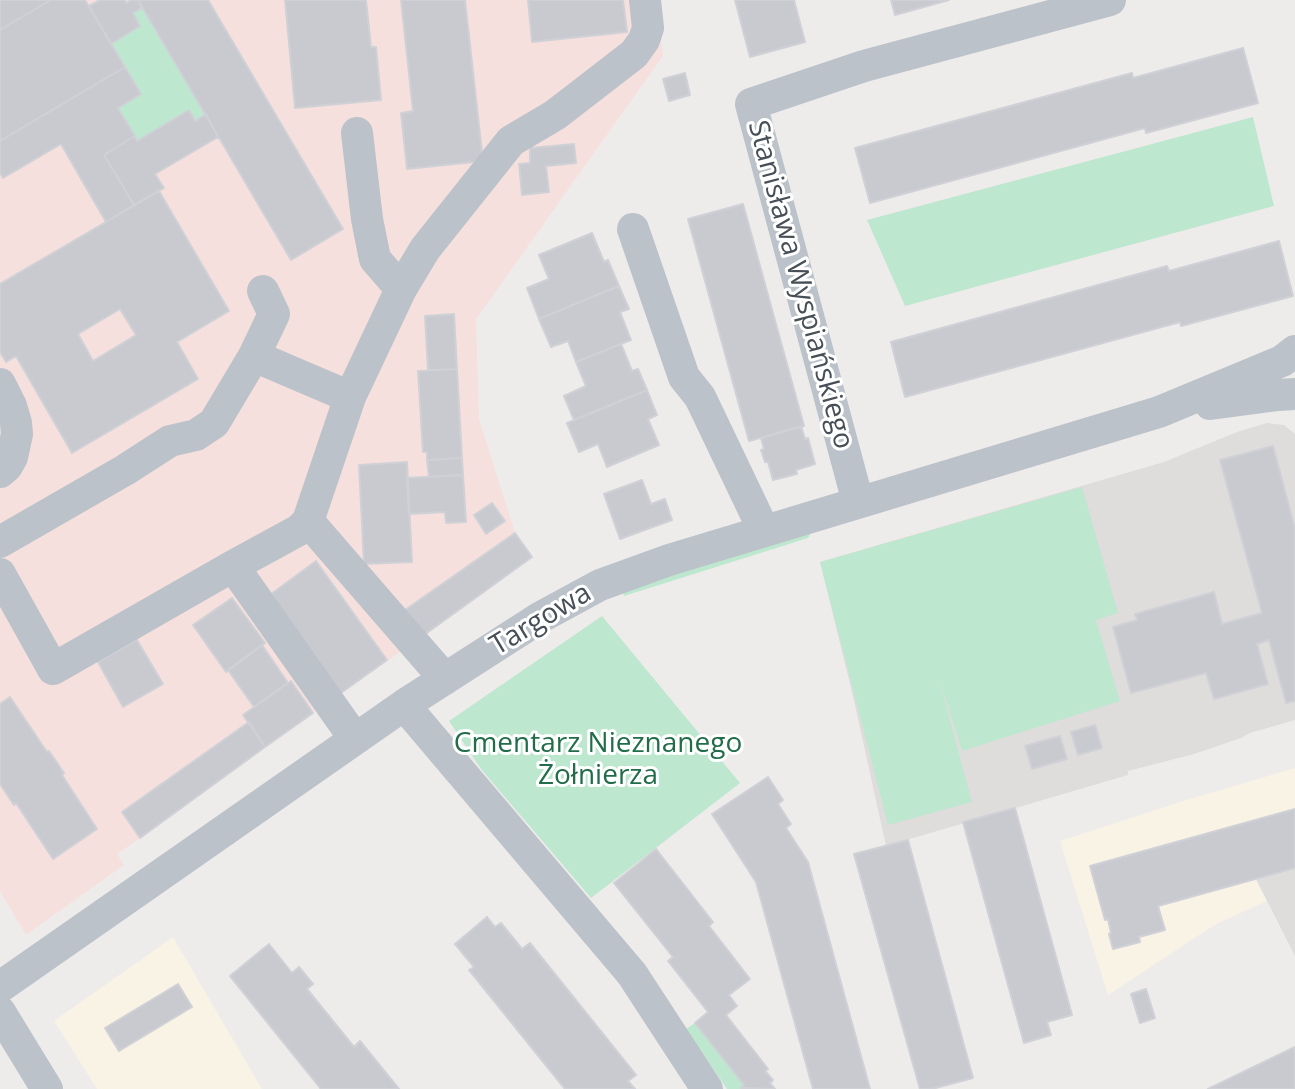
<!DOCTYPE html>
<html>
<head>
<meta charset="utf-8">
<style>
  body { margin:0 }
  canvas { display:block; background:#eeebeb }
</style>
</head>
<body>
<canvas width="1295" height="1089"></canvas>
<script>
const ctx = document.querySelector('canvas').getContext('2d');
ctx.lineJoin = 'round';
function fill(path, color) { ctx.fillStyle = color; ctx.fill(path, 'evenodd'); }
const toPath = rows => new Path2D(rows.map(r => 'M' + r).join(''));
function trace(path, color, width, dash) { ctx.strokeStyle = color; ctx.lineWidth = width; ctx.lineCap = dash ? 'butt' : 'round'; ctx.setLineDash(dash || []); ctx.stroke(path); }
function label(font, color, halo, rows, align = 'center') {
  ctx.font = font + ' "Open Sans",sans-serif'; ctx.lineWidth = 6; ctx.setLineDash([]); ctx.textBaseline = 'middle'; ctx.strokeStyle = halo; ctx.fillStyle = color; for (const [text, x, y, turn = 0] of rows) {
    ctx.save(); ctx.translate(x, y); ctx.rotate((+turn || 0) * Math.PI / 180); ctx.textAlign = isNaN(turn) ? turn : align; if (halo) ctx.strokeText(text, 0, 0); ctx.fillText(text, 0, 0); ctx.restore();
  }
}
fill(toPath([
  [1295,768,1295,868,1256,880,1267,901,1216,924,1108,995,1060,841,1180,802],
  [173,937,262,1089,97,1089,54,1021]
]), '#f8f3e5');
fill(toPath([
  [1267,423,1284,425,1295,434,1295,720,1250,733,1241,738,1194,754,1128,771,1128,775,886,846,852,692,820,562,1164,462,1237,432],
  [1295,868,1295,956,1256,879]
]), '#dfdcdc');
fill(toPath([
  [0,0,657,0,663,56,476,319,479,419,515,533,424,635,313,713,249,722,123,813,140,838,117,854,124,865,26,935,0,891]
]), '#f6e0dd');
fill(toPath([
  [142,8,206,114,195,121,188,110,137,141,118,108,141,94,111,44,140,26,133,13],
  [1253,117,1274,206,905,306,867,220],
  [1082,487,1118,613,1096,620,1120,701,962,751,939,679,972,802,888,825,820,562],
  [811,533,808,538,624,596,623,593,644,583],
  [602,616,740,783,591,898,481,769,449,721],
  [695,1023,744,1085,742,1089,727,1089,686,1029]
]), '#bee7cf');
const building = toPath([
  [0,0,51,0,0,30,0,0],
  [51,0,85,0,125,67,0,141,0,30,51,0],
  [100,0,125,0,126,3,131,0,138,0,142,8,133,13,140,26,111,44,89,6,100,0],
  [138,0,208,0,343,229,291,260,138,0],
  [285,0,366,0,371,47,376,47,381,100,295,108,285,0],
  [401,0,465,0,483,161,407,169,401,113,413,111,401,0],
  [528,0,623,0,627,32,532,42,528,0],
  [735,0,794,0,805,42,750,57,735,0],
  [891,0,949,0,895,15,891,0],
  [1243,48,1258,103,1146,133,1145,128,870,203,855,148,1132,73,1133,78,1243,48],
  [125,67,141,94,118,108,135,136,104,155,134,205,106,222,61,144,3,178,0,173,0,141,125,67],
  [685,73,690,95,669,101,663,79,685,73],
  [189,110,195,121,206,114,218,137,155,174,164,188,134,205,104,155,135,136,137,141,189,110],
  [574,144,576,163,546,166,549,192,522,195,519,164,530,163,530,148,574,144],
  [159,191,229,311,177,342,198,379,72,453,16,356,6,362,0,352,0,284,159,191],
  [120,309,136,335,93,361,78,334,120,309],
  [743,204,804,426,749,441,688,219,743,204],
  [592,233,604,262,608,260,619,286,539,319,527,288,549,279,539,255,592,233],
  [1279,241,1293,296,1181,326,1180,322,905,397,891,342,1167,266,1169,271,1279,241],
  [619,286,629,309,620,312,631,340,576,362,568,341,551,347,539,319,619,286],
  [454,314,457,369,428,370,425,316,454,314],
  [621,344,632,371,638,369,647,390,574,420,564,396,586,386,576,362,621,344],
  [457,369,462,458,427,460,427,452,423,452,418,371,457,369],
  [647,390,657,415,648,419,659,445,607,467,598,444,579,452,567,423,647,390],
  [801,426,805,439,808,438,815,464,796,470,797,474,773,480,768,462,765,462,761,450,764,449,761,438,801,426],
  [1273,446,1295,529,1295,701,1286,703,1269,640,1257,644,1268,684,1214,699,1206,673,1131,693,1113,627,1137,620,1135,614,1214,592,1222,624,1262,613,1220,460,1273,446],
  [462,458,463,475,429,477,427,460,462,458],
  [407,462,412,562,364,564,359,465,407,462],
  [463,475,466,522,446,523,445,512,409,514,407,478,463,475],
  [642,480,651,504,665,499,672,520,620,539,604,494,642,480],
  [492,503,505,521,486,534,474,515,492,503],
  [515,533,532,557,424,635,405,610,515,533],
  [316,561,387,660,341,693,271,594,316,561],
  [232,598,265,643,226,672,193,625,232,598],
  [137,640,163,684,123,707,98,662,137,640],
  [262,645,288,683,254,707,228,670,262,645],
  [291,681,313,713,265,747,243,715,291,681],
  [10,697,47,752,49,751,64,773,62,775,97,829,53,859,16,803,14,805,0,784,0,704,10,697],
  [249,722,265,747,140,838,122,812,249,722],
  [1095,725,1102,748,1078,755,1071,732,1095,725],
  [1060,736,1067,759,1032,769,1025,746,1060,736],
  [768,777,783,800,778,804,791,824,786,828,808,862,870,1089,813,1089,756,882,712,814,768,777],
  [1015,808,1072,1015,1047,1022,1051,1035,1024,1043,963,822,1015,808],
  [1295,809,1295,868,1158,906,1165,930,1139,937,1140,942,1113,949,1109,934,1111,933,1108,919,1105,920,1090,866,1295,809],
  [908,840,973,1078,932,1089,920,1089,854,854,908,840],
  [656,849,713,922,709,926,750,979,729,995,737,1006,726,1015,768,1069,765,1071,773,1080,770,1083,775,1089,741,1088,744,1085,695,1023,708,1012,668,961,673,957,614,883,656,849],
  [487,917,495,927,501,923,522,949,530,943,636,1075,628,1081,635,1089,565,1089,469,970,474,967,455,944,487,917],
  [269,944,292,973,299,967,313,984,307,989,354,1047,360,1041,399,1089,321,1089,230,976,269,944],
  [178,984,192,1007,119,1051,105,1028,178,984],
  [1146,989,1155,1018,1140,1023,1131,994,1146,989],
  [1295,1047,1295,1089,1208,1089,1295,1047]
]);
fill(building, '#c9cad0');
trace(building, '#d0d1d6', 2);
trace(toPath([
  [357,133,367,219,375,259,401,289],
  [633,229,684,377,700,397,764,531],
  [254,356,274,314,263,291],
  [0,384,11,406,16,423,17,434,12,457,7,466,0,472],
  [350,397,401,289,425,249,511,141,555,115,634,54,644,40,648,28,645,0],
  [1210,404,1278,395,1295,394],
  [858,502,751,104,864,66,1110,0],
  [308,521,445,679],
  [0,542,125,470,170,441,196,435,214,423,254,356,350,397,308,521,299,530,233,566,53,669,0,574],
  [233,566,355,739],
  [404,705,632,974,707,1089],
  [0,987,404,705,541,617,600,585,669,560,1159,412,1282,361,1295,351],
  [0,1012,47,1089]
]), '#bbc2c9', 32);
label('28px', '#464e56', '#fff', [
  ["Stanisława Wyspiańskiego",800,285,75],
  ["Targowa",541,620,-31]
]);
label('28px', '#216d49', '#fff', [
  ["Cmentarz Nieznanego",598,744],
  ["Żołnierza",598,776]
]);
</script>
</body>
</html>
